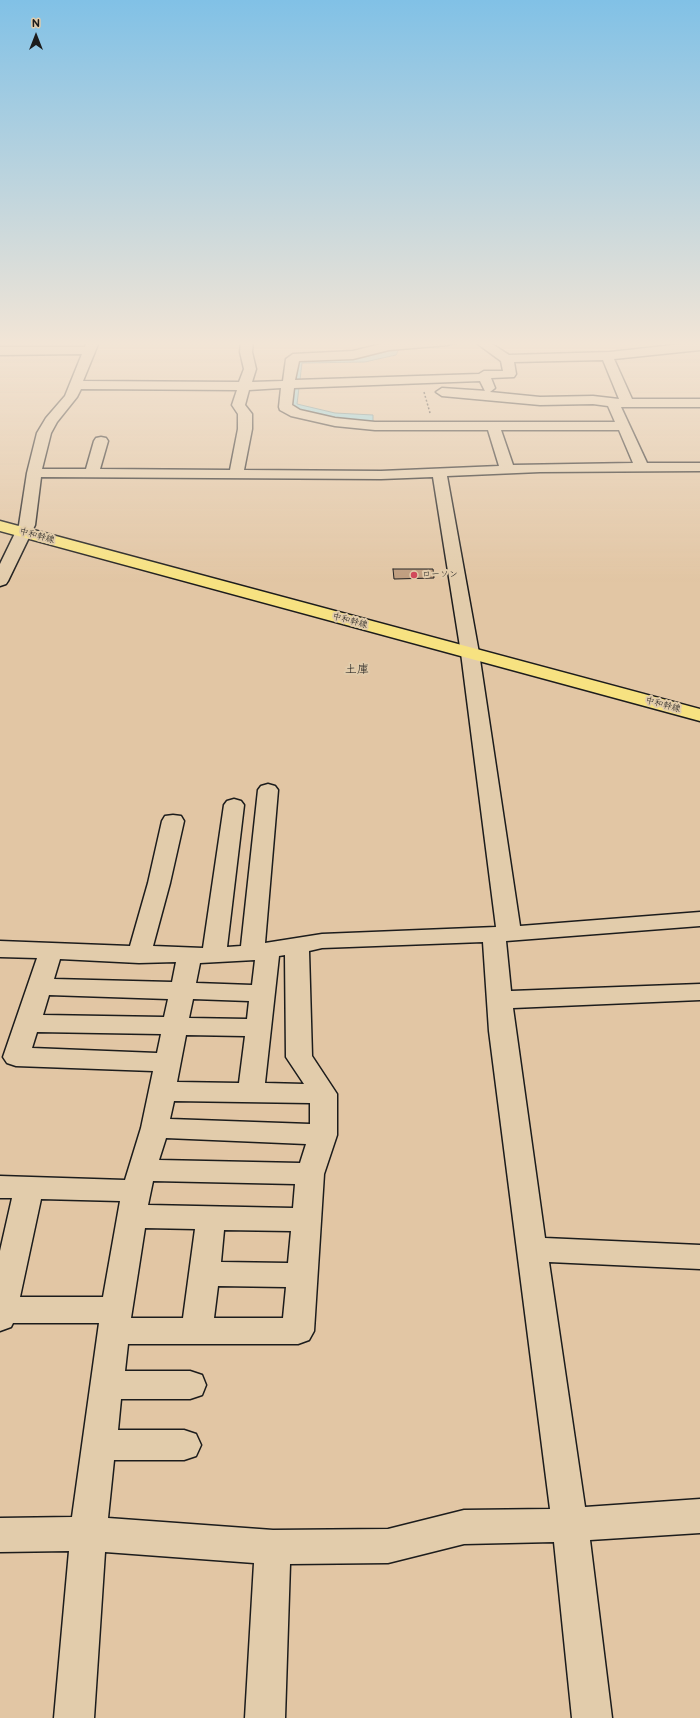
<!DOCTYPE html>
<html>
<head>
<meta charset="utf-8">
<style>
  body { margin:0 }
  #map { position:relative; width:700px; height:1718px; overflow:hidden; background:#e2c6a4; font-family:"Balsamiq Sans",sans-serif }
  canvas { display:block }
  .north { position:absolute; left:16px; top:16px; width:40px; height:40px; -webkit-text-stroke:3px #e2ccab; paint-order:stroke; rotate:0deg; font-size:11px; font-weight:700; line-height:16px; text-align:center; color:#1c1c1c }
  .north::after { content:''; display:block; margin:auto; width:14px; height:18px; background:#1c1c1c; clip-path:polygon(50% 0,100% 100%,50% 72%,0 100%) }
</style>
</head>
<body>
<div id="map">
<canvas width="700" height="1718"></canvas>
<div class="north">N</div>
</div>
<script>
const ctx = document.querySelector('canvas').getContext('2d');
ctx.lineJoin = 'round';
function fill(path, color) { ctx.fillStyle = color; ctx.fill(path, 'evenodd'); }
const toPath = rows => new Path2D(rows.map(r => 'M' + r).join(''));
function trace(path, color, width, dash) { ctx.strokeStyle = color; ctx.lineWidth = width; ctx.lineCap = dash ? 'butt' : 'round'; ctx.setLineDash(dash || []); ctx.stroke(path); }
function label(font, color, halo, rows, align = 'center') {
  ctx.font = font + ' "Balsamiq Sans","Klee One",sans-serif'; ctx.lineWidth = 4; ctx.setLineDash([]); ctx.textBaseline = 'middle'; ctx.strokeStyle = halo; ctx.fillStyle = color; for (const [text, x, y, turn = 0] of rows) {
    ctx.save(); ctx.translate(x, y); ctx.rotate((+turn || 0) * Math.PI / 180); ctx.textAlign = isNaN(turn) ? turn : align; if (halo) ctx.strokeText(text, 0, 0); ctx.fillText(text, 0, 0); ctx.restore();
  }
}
const water = toPath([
  [469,342,439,347,402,348,399,349,396,355,365,362,302,363,297,404,335,413,373,415,373,422,348,421,291,408,296,360,380,349,469,342]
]);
fill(water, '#86d4e4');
trace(water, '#5c8a94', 1);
const building = toPath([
  [393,569,433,569,434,578,394,579,393,569]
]);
fill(building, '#bf9d7e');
trace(building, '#1c1c1c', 1);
const minor = toPath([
  [87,342,99,342,83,381,239,382,244,369,240,352,241,342,253,342,252,352,256,369,252,382,283,381,286,359,293,354,353,351,389,342,454,342,448,345,389,350,353,359,299,361,295,380,479,374,484,371,503,371,501,361,475,342,489,342,509,355,610,352,700,342,700,350,614,359,632,399,700,399,700,407,621,407,647,463,700,463,700,471,540,472,447,476,479,653,520,926,700,912,700,926,506,941,511,991,700,984,700,1000,513,1008,545,1238,700,1245,700,1269,549,1262,585,1507,700,1499,700,1533,590,1540,612,1718,572,1718,554,1542,464,1544,388,1563,290,1564,285,1718,245,1718,254,1563,105,1552,94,1718,54,1718,69,1551,0,1552,0,1518,72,1517,99,1323,13,1323,11,1327,0,1331,0,1251,12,1198,0,1198,0,1176,125,1180,141,1128,153,1071,16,1066,7,1063,3,1057,37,958,0,957,0,941,130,946,148,883,162,821,165,816,173,815,181,816,184,821,170,883,153,946,203,948,224,805,227,801,234,799,241,801,244,805,227,947,241,946,258,790,261,786,268,784,275,786,278,790,265,943,322,934,496,927,461,653,433,477,381,479,41,477,35,525,8,581,6,584,0,586,0,564,19,525,27,473,37,433,46,418,65,396,82,354,0,355,0,347,85,347,87,342],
  [603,360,619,399,593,396,540,397,490,392,495,388,491,378,514,377,516,374,514,362,603,360],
  [480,381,485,391,487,391,442,388,436,392,442,396,540,405,593,404,608,406,615,422,375,422,335,418,300,410,292,405,294,388,480,381],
  [281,388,279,407,280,410,291,416,335,426,375,430,488,430,499,466,381,471,244,470,252,429,252,414,245,405,249,390,281,388],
  [81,389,237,390,232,405,238,414,238,429,230,470,100,469,108,441,106,438,101,437,96,438,94,441,86,469,42,469,51,433,57,422,77,397,81,389],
  [501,430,619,430,633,463,513,465,501,430],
  [483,942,489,1031,550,1509,464,1510,388,1529,273,1530,108,1518,114,1460,184,1460,196,1456,201,1445,196,1434,184,1430,118,1430,121,1399,190,1399,202,1395,206,1385,202,1375,190,1371,125,1371,128,1344,298,1344,309,1340,314,1331,324,1174,337,1135,337,1094,312,1056,309,951,322,948,483,942],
  [285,955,286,1057,304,1084,265,1083,279,956,285,955],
  [60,959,139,963,176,962,172,982,54,979,60,959],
  [255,960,252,985,196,983,200,963,255,960],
  [49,995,168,999,164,1017,43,1015,49,995],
  [193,999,249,1001,247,1019,189,1018,193,999],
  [37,1032,161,1034,157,1053,32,1048,37,1032],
  [186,1035,245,1036,239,1083,177,1082,186,1035],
  [174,1101,310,1103,310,1124,170,1119,174,1101],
  [166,1138,306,1144,300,1163,159,1160,166,1138],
  [153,1181,295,1184,293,1208,148,1205,153,1181],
  [41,1199,120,1201,103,1297,20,1297,41,1199],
  [145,1228,195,1229,183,1318,131,1318,145,1228],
  [224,1230,291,1231,288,1263,221,1262,224,1230],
  [218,1286,286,1287,283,1318,214,1318,218,1286]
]);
const major = toPath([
  [0,521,700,709,700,721,0,531,0,521]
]);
trace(minor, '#1c1c1c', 3);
trace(major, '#1c1c1c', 3);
trace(toPath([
  [424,392,430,413]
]), '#1c1c1c', 1.5, [2, 2]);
fill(minor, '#e2ccab');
fill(major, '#f7e281');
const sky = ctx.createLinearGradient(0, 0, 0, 582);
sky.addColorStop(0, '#81c1e6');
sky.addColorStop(0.59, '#f2e5d6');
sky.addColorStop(1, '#f2e5d600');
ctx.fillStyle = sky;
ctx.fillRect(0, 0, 700, 582);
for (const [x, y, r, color] of [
  [414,575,4,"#d1495b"]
]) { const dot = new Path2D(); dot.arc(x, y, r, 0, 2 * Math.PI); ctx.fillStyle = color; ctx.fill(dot); trace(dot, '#e2ccab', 1.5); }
label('9px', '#1c1c1c', '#e2ccab', [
  ["中和幹線",37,536,15],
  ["中和幹線",350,621,15],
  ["中和幹線",663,705,15]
]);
label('9px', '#1c1c1c', '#e2ccab', [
  ["ローソン",422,575]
], 'left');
label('12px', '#1c1c1c', '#e2ccab', [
  ["土庫",357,670]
]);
</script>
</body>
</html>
